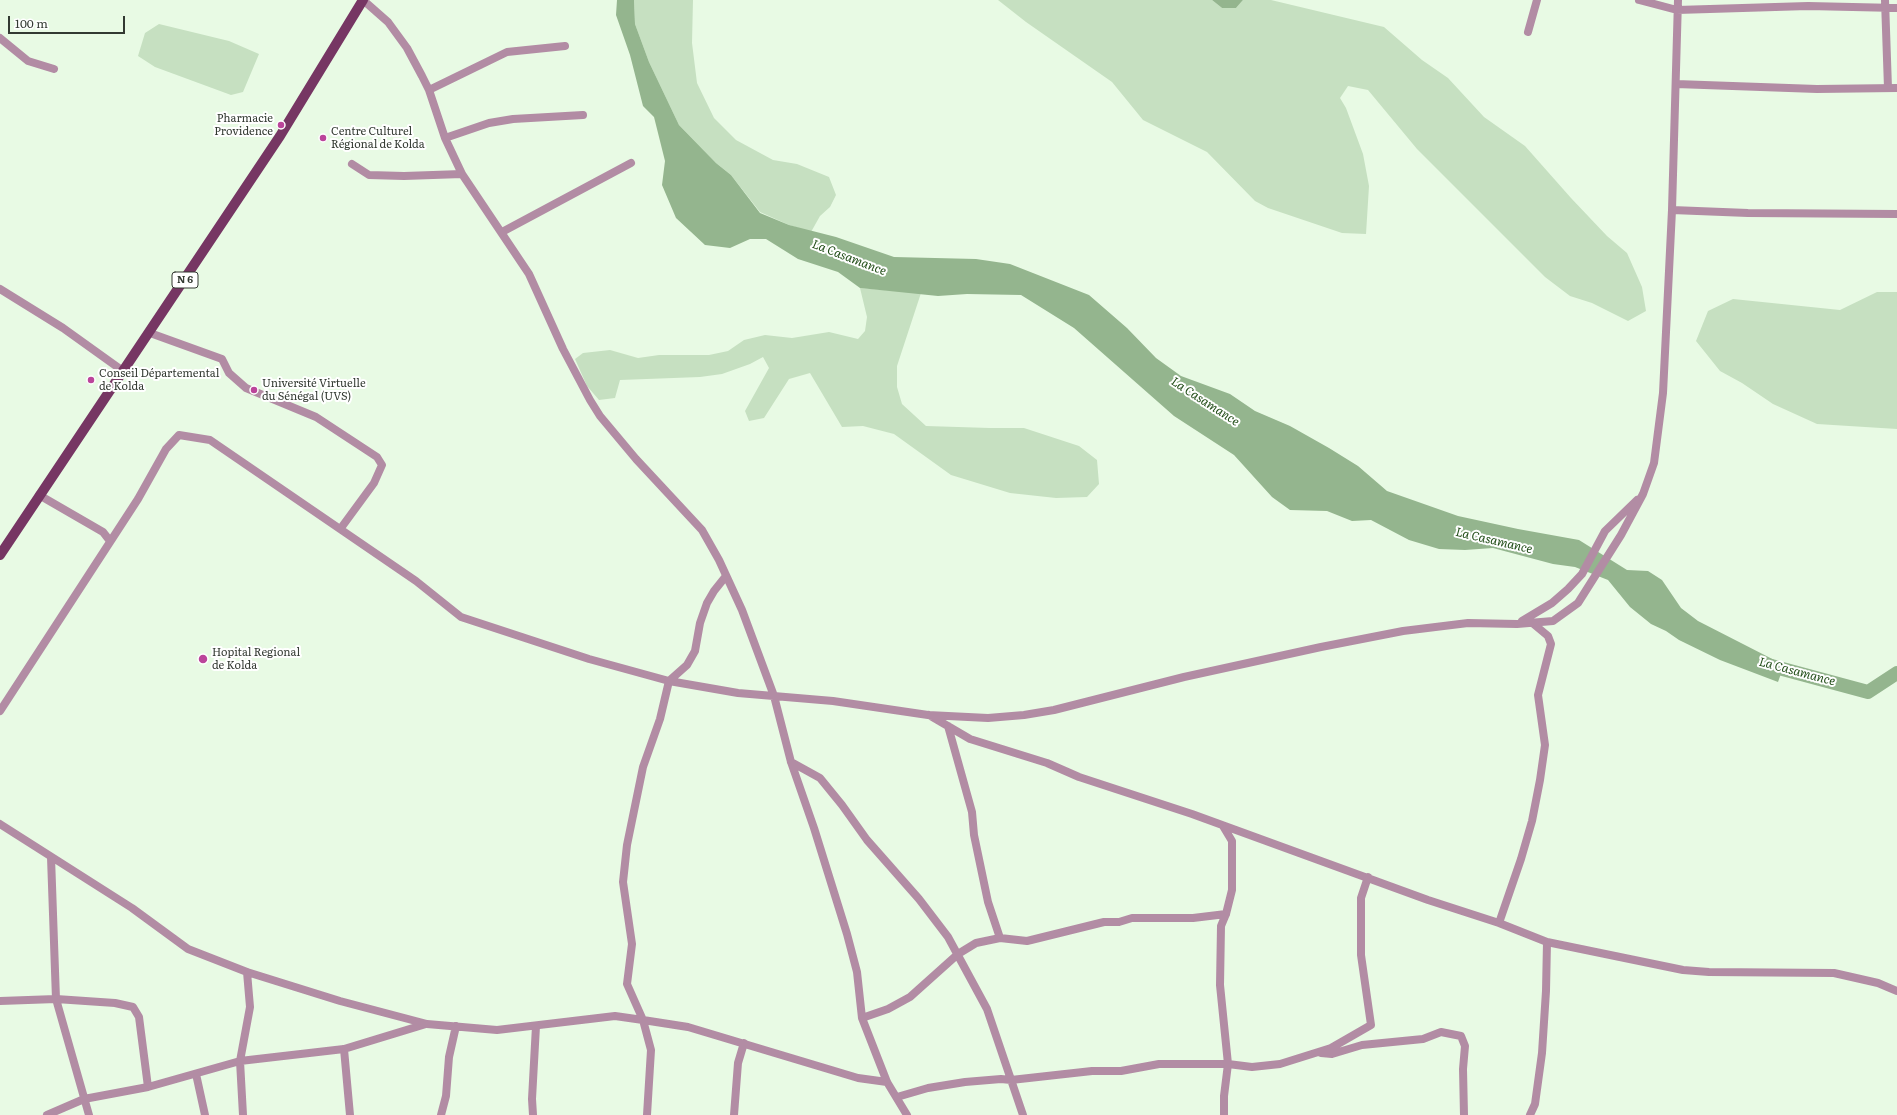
<!DOCTYPE html>
<html>
<head>
<meta charset="utf-8">
<style>
  body { margin:0 }
  #map { position:relative; width:1897px; height:1115px; overflow:hidden; background:#e8fae4; font-family:Literata,serif }
  canvas { display:block }
  .scale { position:absolute; left:8px; top:16px; width:117px; height:18px; box-sizing:border-box; border:2px solid #323931; border-top:0; padding-left:5px; font-size:12px; line-height:14px; white-space:nowrap; color:#323931; -webkit-text-stroke:3px #fff; paint-order:stroke }
</style>
</head>
<body>
<div id="map">
<canvas width="1897" height="1115"></canvas>
<div class="scale">100 m</div>
</div>
<script>
const ctx = document.querySelector('canvas').getContext('2d');
ctx.lineJoin = 'round';
function fill(path, color) { ctx.fillStyle = color; ctx.fill(path, 'evenodd'); }
const toPath = rows => new Path2D(rows.map(r => 'M' + r).join(''));
function trace(path, color, width, dash) { ctx.strokeStyle = color; ctx.lineWidth = width; ctx.lineCap = dash ? 'butt' : 'round'; ctx.setLineDash(dash || []); ctx.stroke(path); }
function label(font, color, halo, rows, align = 'center') {
  ctx.font = font + ' Literata,serif'; ctx.lineWidth = 4; ctx.setLineDash([]); ctx.textBaseline = 'middle'; ctx.strokeStyle = halo; ctx.fillStyle = color; for (const [text, x, y, turn = 0] of rows) {
    ctx.save(); ctx.translate(x, y); ctx.rotate((+turn || 0) * Math.PI / 180); ctx.textAlign = isNaN(turn) ? turn : align; if (halo) ctx.strokeText(text, 0, 0); ctx.fillText(text, 0, 0); ctx.restore();
  }
}
fill(toPath([
  [634,0,693,0,692,43,697,83,714,118,736,140,773,160,797,164,829,177,836,195,830,207,820,216,811,232,789,225,760,212,731,175,716,163,679,125,649,62,635,24],
  [998,0,1212,0,1222,8,1236,8,1243,0,1271,0,1384,27,1422,60,1448,78,1484,117,1525,146,1571,198,1607,236,1627,253,1642,287,1646,311,1628,321,1592,303,1570,296,1545,277,1417,149,1368,90,1348,86,1340,98,1346,108,1363,154,1369,186,1366,234,1342,233,1268,208,1255,201,1207,152,1143,120,1112,82,1026,22],
  [159,24,229,41,259,54,243,92,231,95,155,67,138,56,145,33],
  [860,288,921,293,897,366,897,387,902,404,926,426,990,428,1024,428,1079,446,1097,460,1099,484,1087,497,1056,498,1010,493,951,475,894,434,863,426,842,427,810,373,789,379,764,418,749,421,745,411,769,368,763,357,750,364,722,374,700,377,620,380,615,398,599,400,587,386,575,359,583,353,610,350,638,358,659,355,709,355,728,351,744,340,765,335,792,338,829,332,858,339,865,331,867,317],
  [1877,292,1897,292,1897,429,1817,424,1773,404,1742,383,1720,371,1696,341,1708,311,1733,299,1840,310]
]), '#c6e0c1');
fill(toPath([
  [617,0,634,0,635,24,649,62,679,125,716,163,731,175,760,213,789,225,836,237,894,257,976,259,1010,264,1089,295,1127,328,1156,358,1181,376,1230,394,1255,411,1290,426,1329,448,1358,466,1387,491,1458,516,1518,529,1579,540,1627,570,1648,571,1662,580,1681,608,1698,621,1784,665,1778,682,1720,660,1679,640,1666,631,1651,624,1630,607,1608,580,1575,567,1553,564,1493,548,1465,550,1439,549,1409,540,1371,520,1352,521,1327,511,1290,510,1272,497,1234,455,1174,416,1074,328,1021,295,967,294,938,296,860,288,838,272,798,259,766,239,750,239,730,248,705,245,676,218,662,185,665,161,654,117,643,106,630,55,616,15],
  [1212,0,1243,0,1236,8,1222,8]
]), '#94b58e');
trace(toPath([
  [1764,664,1868,692,1897,673]
]), '#94b58e', 14);
trace(toPath([
  [363,0,388,22,407,48,422,76,429,90,445,138,462,174,529,274,563,349,590,400,600,416,636,459,702,530,719,560,742,610,774,696,791,762,814,828,847,934,857,972,862,1018,887,1082,907,1115],
  [1639,0,1677,10,1808,6,1897,8],
  [1885,0,1888,88],
  [1528,32,1537,0],
  [0,38,28,61,54,69],
  [1676,84,1817,89,1897,88],
  [429,90,507,52,565,46],
  [445,138,489,123,513,119,583,115],
  [352,164,369,175,404,176,462,174],
  [1672,210,1748,213,1897,214],
  [502,232,631,163],
  [0,289,63,328,123,371],
  [150,333,222,359,229,373,246,388,316,417,377,457,382,465,374,483,341,528],
  [39,495,103,532,110,541],
  [1522,621,1552,603,1568,589,1582,574,1605,531,1637,500],
  [0,711,138,499,166,449,179,435,210,440,416,581,461,617,589,659,669,681,738,693,833,701,928,715,988,718,1024,715,1054,710,1184,677,1321,647,1403,631,1468,623,1517,624,1553,621,1578,603,1621,535,1643,494,1654,463,1663,393,1672,210,1678,0],
  [929,715,970,739,1047,763,1079,777,1192,814,1428,900,1499,923,1547,942,1683,970,1709,972,1834,973,1878,983,1897,991],
  [948,726,972,812,974,835,988,902,1000,938],
  [791,762,820,778,842,805,867,840,919,899,948,937,987,1009,1023,1115],
  [0,824,132,908,188,949,247,972,340,1001,427,1024,497,1030,615,1016,643,1020,688,1027,858,1078,887,1082],
  [1223,826,1232,841,1232,890,1226,914,1221,926,1220,985,1228,1064,1224,1096,1224,1115],
  [51,857,56,999,89,1115],
  [1499,923,1521,859,1532,821,1540,780,1545,745,1538,695,1551,644,1548,636,1530,621],
  [0,1001,56,999,115,1003,133,1007,139,1017,148,1087],
  [862,1018,888,1009,910,997,958,954,976,943,1000,938,1027,941,1104,922,1119,922,1132,918,1193,918,1226,914],
  [344,1049,350,1115],
  [1321,1053,1332,1054,1362,1045,1423,1039,1441,1032,1461,1036,1465,1046,1463,1069,1464,1115],
  [196,1074,205,1115],
  [897,1097,928,1088,965,1082,1001,1079,1011,1080,1092,1071,1121,1071,1159,1064,1228,1064,1252,1067,1280,1064,1331,1048,1371,1025,1361,955,1361,898,1368,877],
  [47,1115,84,1099,148,1087,240,1061,344,1049,426,1024],
  [243,1115,240,1061,250,1007,247,972],
  [441,1115,446,1096,449,1057,456,1026],
  [533,1115,532,1099,536,1026],
  [647,1115,651,1050,643,1020,627,984,632,944,623,882,627,845,643,767,660,719,669,681,687,665,695,651,700,623,707,603,714,591,726,576],
  [734,1115,738,1063,744,1043],
  [1530,1115,1535,1104,1542,1053,1546,991,1547,942]
]), '#b28ca4', 8);
trace(toPath([
  [0,555,280,136,363,0]
]), '#763663', 10);
for (const [x, y, r, color] of [
  [281,125,4,"#bb449a"],
  [323,138,4,"#bb449a"],
  [91,380,4,"#bb449a"],
  [254,390,4,"#bb449a"],
  [203,659,5,"#bb449a"]
]) { const dot = new Path2D(); dot.arc(x, y, r, 0, 2 * Math.PI); ctx.fillStyle = color; ctx.fill(dot); trace(dot, '#fff', 1.5); }
for (const [x, y, w] of [
  [185,280,26]
]) { const box = new Path2D(); box.roundRect(x - w / 2, y - 8, w, 16, 3); ctx.fillStyle = '#fff'; ctx.fill(box); trace(box, '#323931', 1); }
label('bold 10px', '#323931', null, [
  ["N 6",185,280]
]);
label('11px', '#323931', '#fff', [
  ["Pharmacie",273,119,"right"],
  ["Providence",273,132,"right"],
  ["Centre Culturel",331,132],
  ["Régional de Kolda",331,145],
  ["Conseil Départemental",99,374],
  ["de Kolda",99,387],
  ["Université Virtuelle",262,384],
  ["du Sénégal (UVS)",262,397],
  ["Hopital Regional",212,653],
  ["de Kolda",212,666]
], 'left');
label('italic 12px', '#1f4b15', '#fff', [
  ["La Casamance",849,258,21],
  ["La Casamance",1205,402,33],
  ["La Casamance",1494,541,13],
  ["La Casamance",1797,672,15]
]);
</script>
</body>
</html>
